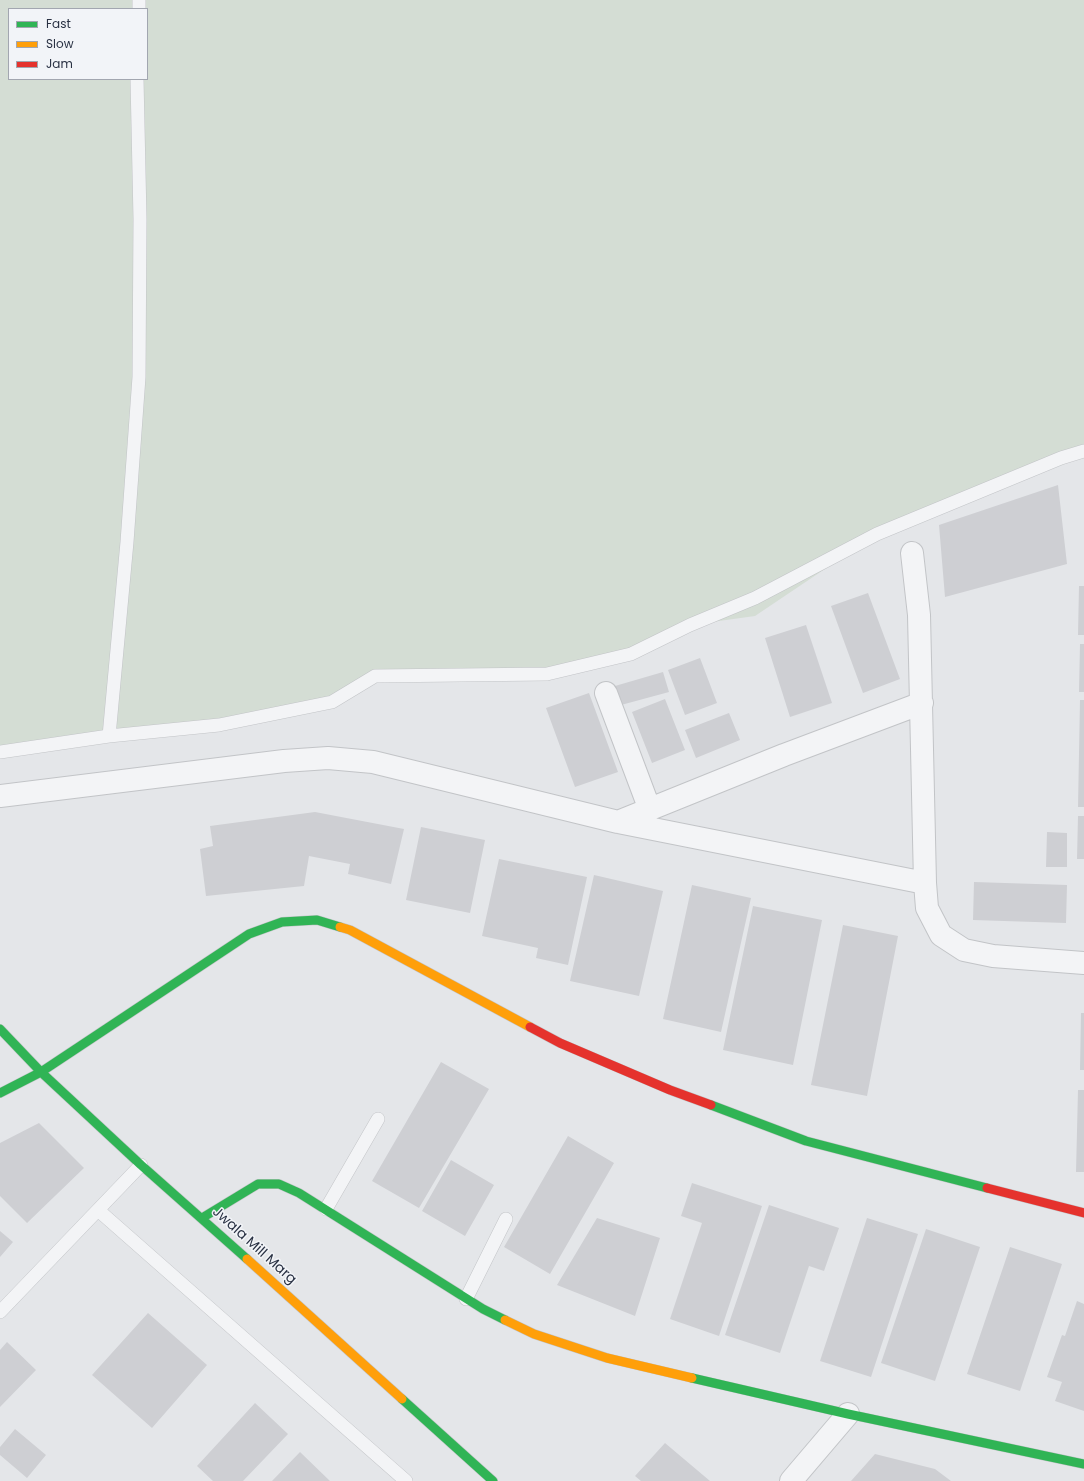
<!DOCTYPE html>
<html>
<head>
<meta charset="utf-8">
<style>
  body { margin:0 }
  #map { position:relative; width:1084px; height:1481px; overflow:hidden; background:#e4e6e9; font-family:Poppins,sans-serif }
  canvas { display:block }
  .legend { position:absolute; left:8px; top:8px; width:140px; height:72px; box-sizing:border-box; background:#f2f4f8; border:1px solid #a2a6b0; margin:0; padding:5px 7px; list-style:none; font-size:12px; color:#293143 }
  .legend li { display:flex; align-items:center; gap:8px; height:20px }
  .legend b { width:20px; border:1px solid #a2a6b0 }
</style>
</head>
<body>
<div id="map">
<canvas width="1084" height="1481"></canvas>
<ul class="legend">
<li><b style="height:5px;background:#30b455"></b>Fast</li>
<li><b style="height:5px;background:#ff9f0a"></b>Slow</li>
<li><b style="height:5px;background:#e5322d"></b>Jam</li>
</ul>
</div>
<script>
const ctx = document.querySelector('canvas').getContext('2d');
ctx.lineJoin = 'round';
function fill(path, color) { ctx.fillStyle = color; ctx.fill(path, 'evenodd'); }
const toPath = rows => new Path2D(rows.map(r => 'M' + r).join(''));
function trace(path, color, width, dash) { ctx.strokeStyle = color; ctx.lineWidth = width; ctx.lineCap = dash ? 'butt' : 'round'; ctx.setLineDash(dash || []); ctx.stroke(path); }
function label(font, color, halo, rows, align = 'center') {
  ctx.font = font + ' Poppins,sans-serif'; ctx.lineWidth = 3; ctx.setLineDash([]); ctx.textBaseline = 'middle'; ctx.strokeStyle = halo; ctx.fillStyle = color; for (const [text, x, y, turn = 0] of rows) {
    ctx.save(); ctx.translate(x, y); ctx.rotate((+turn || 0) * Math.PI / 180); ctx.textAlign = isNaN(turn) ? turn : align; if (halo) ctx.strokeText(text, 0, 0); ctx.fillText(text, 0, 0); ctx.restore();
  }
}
fill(toPath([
  [0,0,1084,0,1084,451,877,534,755,616,690,625,631,654,547,674,375,676,332,702,0,752],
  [9,9,147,9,147,79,9,79]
]), '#d4ddd4');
fill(toPath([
  [1058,485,1067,564,945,597,939,525],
  [1079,586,1084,586,1084,635,1078,635],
  [868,593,900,679,863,693,831,606],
  [806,625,832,703,790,717,765,638],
  [1080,644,1084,644,1084,692,1079,692],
  [700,658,717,703,685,715,668,670],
  [663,672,669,692,621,705,615,686],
  [589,693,618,772,575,787,546,708],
  [665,699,685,750,652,763,632,712],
  [1080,700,1084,700,1084,807,1078,807],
  [729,713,740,740,696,758,685,730],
  [315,812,404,829,391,884,348,874,350,864,309,856,304,886,206,896,200,849,213,846,210,826],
  [1078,816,1084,816,1084,859,1077,859],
  [421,827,485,840,470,913,406,900],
  [1047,832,1067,833,1067,867,1046,867],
  [499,859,587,877,568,965,536,958,538,948,482,936],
  [594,875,663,891,639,996,570,981],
  [974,882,1067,885,1066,923,973,920],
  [692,885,751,898,721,1032,663,1019],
  [753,906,822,920,793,1065,723,1050],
  [843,925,898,936,867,1096,811,1085],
  [1081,1013,1084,1013,1084,1070,1080,1070],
  [441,1062,489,1089,419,1208,372,1181],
  [1078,1090,1084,1090,1084,1172,1076,1172],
  [39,1123,84,1168,27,1223,0,1196,0,1143],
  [568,1136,614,1163,550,1274,504,1247],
  [451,1160,494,1185,465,1236,422,1211],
  [692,1183,762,1206,719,1336,670,1319,702,1223,681,1216],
  [769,1205,839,1228,824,1271,809,1266,780,1353,725,1335],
  [597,1218,660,1238,635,1316,557,1285],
  [867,1218,918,1234,871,1377,820,1361],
  [926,1229,980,1247,935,1381,881,1363],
  [0,1231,13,1242,0,1257],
  [1010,1247,1062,1264,1020,1391,967,1374],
  [1077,1301,1084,1304,1084,1411,1055,1401,1062,1382,1047,1377,1062,1335,1065,1336],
  [148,1313,207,1365,152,1428,92,1375],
  [7,1342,36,1370,0,1407,0,1350],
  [255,1403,288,1434,243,1481,213,1481,197,1466],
  [15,1429,46,1455,27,1478,0,1455,0,1447],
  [665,1443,710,1481,641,1481,635,1476],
  [300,1452,330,1481,272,1481],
  [875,1454,935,1469,951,1481,851,1481]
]), '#cecfd3');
const lane = toPath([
  [139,9,139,0],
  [109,736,127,542,139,377,140,219,137,79],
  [0,752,109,736,219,725,332,702,375,676,547,674,631,654,690,625,755,598,877,534,1061,458,1084,451],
  [326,1209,378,1119],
  [98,1210,406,1481],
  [466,1299,506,1219],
  [0,1312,141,1165]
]);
const street = toPath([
  [912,553,919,615,925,883,927,908,941,935,964,950,993,956,1084,963],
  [606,693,650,810],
  [0,796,284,761,328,758,373,762,618,822,925,883],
  [618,822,784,755,922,703],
  [791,1481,848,1414]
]);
const fast = toPath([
  [0,1029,41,1072,141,1165,247,1259],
  [0,1093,41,1072,249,934,282,922,317,920,340,927],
  [711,1105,806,1141,987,1188],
  [202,1218,258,1184,279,1184,299,1193,483,1309,505,1320],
  [692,1378,848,1414,1084,1464],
  [402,1399,493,1481]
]);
const slow = toPath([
  [340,927,350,930,530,1027],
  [247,1259,402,1399],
  [505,1320,534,1334,607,1358,692,1378]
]);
const jam = toPath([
  [530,1027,560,1043,670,1090,711,1105],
  [987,1188,1084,1213]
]);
trace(lane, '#c2c4c7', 14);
trace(street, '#c2c4c7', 24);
trace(fast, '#c2c4c7', 10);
trace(slow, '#c2c4c7', 10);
trace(jam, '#c2c4c7', 10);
trace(lane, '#f3f4f6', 13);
trace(street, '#f3f4f6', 22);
trace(fast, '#30b455', 9);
trace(slow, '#ff9f0a', 9);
trace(jam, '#e5322d', 9);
label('14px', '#293143', '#f2f4f8', [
  ["Jwala Mill Marg",254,1246,42]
]);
</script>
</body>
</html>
